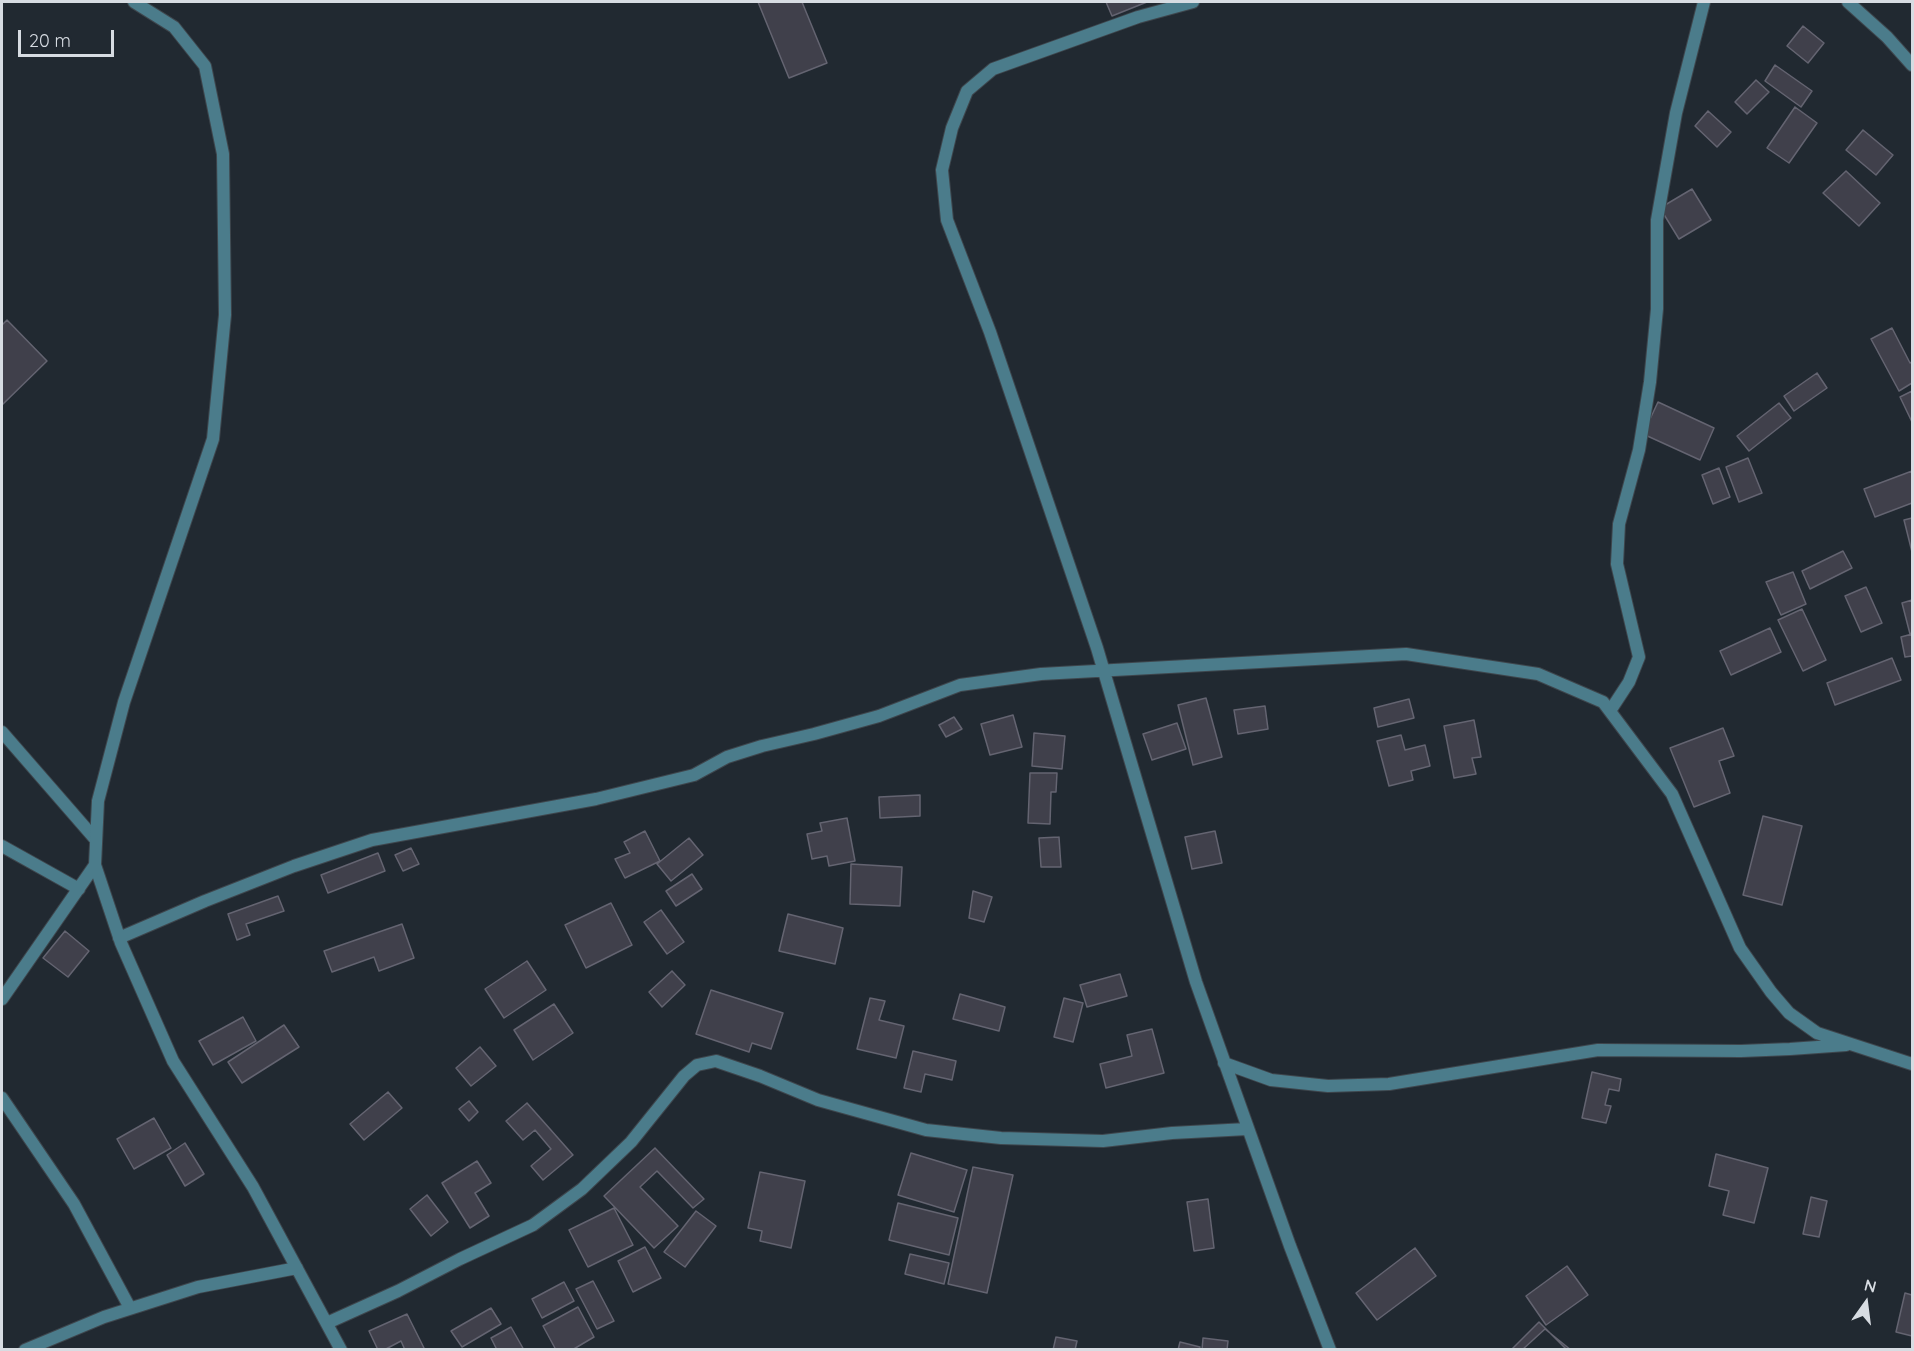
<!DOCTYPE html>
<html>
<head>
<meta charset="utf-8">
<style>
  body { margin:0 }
  #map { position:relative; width:1914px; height:1351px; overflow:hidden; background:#212931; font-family:Quicksand,sans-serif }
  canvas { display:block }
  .frame { position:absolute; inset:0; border:3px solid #d7dce2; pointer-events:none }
  .north { position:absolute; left:1836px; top:1273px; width:60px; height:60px; -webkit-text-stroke:4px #212931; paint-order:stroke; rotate:14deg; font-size:16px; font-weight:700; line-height:24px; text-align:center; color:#d7dce2 }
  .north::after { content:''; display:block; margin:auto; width:21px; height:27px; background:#d7dce2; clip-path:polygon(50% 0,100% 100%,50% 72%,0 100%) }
  .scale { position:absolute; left:18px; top:30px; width:96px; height:27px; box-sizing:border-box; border:3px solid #d7dce2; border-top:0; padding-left:8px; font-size:18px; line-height:21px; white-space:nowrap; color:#d7dce2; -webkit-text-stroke:4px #212931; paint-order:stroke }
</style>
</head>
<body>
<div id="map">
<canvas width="1914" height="1351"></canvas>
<div class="frame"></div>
<div class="north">N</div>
<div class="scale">20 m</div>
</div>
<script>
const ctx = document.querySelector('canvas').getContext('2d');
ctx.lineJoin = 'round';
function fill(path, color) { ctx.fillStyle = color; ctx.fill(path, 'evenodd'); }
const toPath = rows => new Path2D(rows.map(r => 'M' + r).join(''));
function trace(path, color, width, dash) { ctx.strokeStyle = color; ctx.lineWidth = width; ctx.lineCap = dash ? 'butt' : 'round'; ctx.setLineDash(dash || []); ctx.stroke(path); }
const building = toPath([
  [758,2,802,2,827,63,789,78,758,2],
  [1106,2,1147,2,1112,16,1106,2],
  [1803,26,1824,43,1808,63,1787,46,1803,26],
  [1775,65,1812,91,1801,107,1765,81,1775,65],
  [1756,80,1769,92,1747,114,1735,102,1756,80],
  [1795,107,1817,123,1789,163,1767,148,1795,107],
  [1708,111,1731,132,1717,147,1695,126,1708,111],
  [1863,130,1893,155,1876,175,1846,150,1863,130],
  [1846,171,1880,203,1859,226,1823,193,1846,171],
  [1692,189,1711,220,1679,239,1660,208,1692,189],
  [7,320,47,361,2,405,2,325,7,320],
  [1892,328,1910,363,1912,362,1912,383,1899,391,1871,339,1892,328],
  [1817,373,1827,388,1794,411,1784,396,1817,373],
  [1912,391,1912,422,1900,397,1912,391],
  [1658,402,1714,428,1700,460,1643,434,1658,402],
  [1779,403,1791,418,1749,451,1737,436,1779,403],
  [1748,458,1762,493,1739,502,1726,467,1748,458],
  [1719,468,1730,497,1713,504,1702,475,1719,468],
  [1912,471,1912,503,1875,517,1864,489,1912,471],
  [1912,518,1912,552,1904,520,1912,518],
  [1843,551,1852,568,1810,589,1802,571,1843,551],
  [1793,572,1806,604,1781,615,1766,582,1793,572],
  [1866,587,1882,623,1861,632,1845,596,1866,587],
  [1912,600,1912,633,1910,634,1902,603,1912,600],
  [1802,609,1826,660,1803,671,1778,620,1802,609],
  [1770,628,1781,652,1731,675,1720,651,1770,628],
  [1912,634,1912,656,1905,657,1901,637,1912,634],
  [1892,658,1901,680,1835,705,1827,683,1892,658],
  [1206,698,1222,757,1193,765,1178,705,1206,698],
  [1409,699,1414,718,1378,727,1374,708,1409,699],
  [1265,706,1268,729,1238,734,1234,710,1265,706],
  [1013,715,1022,747,990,755,981,724,1013,715],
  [954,717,962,729,946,737,939,725,954,717],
  [1474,720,1481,757,1472,758,1476,774,1454,778,1444,726,1474,720],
  [1177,723,1186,749,1152,760,1143,734,1177,723],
  [1723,728,1734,756,1719,761,1730,793,1694,807,1670,748,1723,728],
  [1034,733,1065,736,1062,769,1032,766,1034,733],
  [1401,735,1405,750,1425,745,1430,766,1411,771,1413,780,1389,786,1377,741,1401,735],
  [1030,773,1057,773,1056,792,1051,792,1050,824,1028,823,1030,773],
  [920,795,920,816,880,818,879,797,920,795],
  [1763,816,1802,826,1782,905,1743,895,1763,816],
  [847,818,855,861,829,866,827,856,812,859,807,834,822,831,820,823,847,818],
  [645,831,660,861,625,878,615,859,630,853,624,842,645,831],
  [1215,831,1222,863,1192,869,1185,837,1215,831],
  [1059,837,1061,867,1041,867,1039,838,1059,837],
  [689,838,703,855,671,881,657,864,689,838],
  [411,848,419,864,403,871,395,855,411,848],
  [378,853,385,871,328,893,321,875,378,853],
  [851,864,902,867,900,906,850,904,851,864],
  [692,874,702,889,676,906,666,891,692,874],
  [973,891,992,897,984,922,969,918,973,891],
  [278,896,284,911,246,924,250,935,237,940,228,914,278,896],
  [611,903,632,945,586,968,565,925,611,903],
  [661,910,684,942,667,954,644,922,661,910],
  [788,914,843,928,835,964,779,951,788,914],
  [402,924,414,958,379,971,374,957,332,972,324,951,402,924],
  [65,931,89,951,68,977,43,958,65,931],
  [527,961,546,990,504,1018,485,989,527,961],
  [672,971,685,985,662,1007,649,992,672,971],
  [1120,974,1127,996,1087,1007,1080,985,1120,974],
  [711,990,783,1013,771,1049,752,1043,749,1052,696,1034,711,990],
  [960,994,1005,1007,999,1031,953,1019,960,994],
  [870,998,885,1001,879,1020,904,1026,896,1058,857,1049,870,998],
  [1064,998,1083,1003,1073,1042,1054,1037,1064,998],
  [554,1004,573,1033,533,1060,514,1030,554,1004],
  [243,1017,256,1041,213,1065,199,1041,243,1017],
  [284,1025,299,1047,242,1083,228,1062,284,1025],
  [1152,1029,1164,1073,1106,1088,1100,1064,1132,1056,1127,1035,1152,1029],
  [480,1047,496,1066,471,1086,456,1068,480,1047],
  [913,1051,956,1061,952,1080,925,1074,921,1092,904,1088,913,1051],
  [1592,1072,1621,1079,1619,1091,1609,1089,1605,1105,1611,1106,1606,1123,1582,1118,1592,1072],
  [388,1092,402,1108,364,1140,350,1124,388,1092],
  [469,1101,478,1112,469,1121,459,1109,469,1101],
  [527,1103,573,1155,543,1180,531,1166,551,1149,535,1130,523,1140,506,1121,527,1103],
  [154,1118,171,1148,134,1169,117,1139,154,1118],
  [185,1143,204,1174,185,1186,167,1155,185,1143],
  [655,1148,704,1199,693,1208,657,1171,640,1187,678,1226,654,1248,604,1196,655,1148],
  [911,1153,967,1170,954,1212,898,1195,911,1153],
  [1716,1154,1768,1168,1754,1223,1723,1215,1729,1191,1709,1186,1716,1154],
  [477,1161,491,1183,475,1193,489,1216,470,1228,442,1183,477,1161],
  [973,1167,1013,1175,987,1293,948,1284,973,1167],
  [760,1172,805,1181,791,1248,760,1241,762,1231,748,1228,760,1172],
  [427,1195,448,1222,431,1236,410,1209,427,1195],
  [1811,1197,1827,1201,1819,1237,1803,1234,1811,1197],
  [1208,1199,1214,1248,1194,1251,1187,1202,1208,1199],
  [898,1203,958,1218,949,1255,889,1240,898,1203],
  [614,1208,633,1245,588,1267,569,1230,614,1208],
  [696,1211,716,1226,685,1267,664,1252,696,1211],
  [645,1247,661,1278,633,1292,618,1261,645,1247],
  [1415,1248,1436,1276,1377,1320,1356,1293,1415,1248],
  [910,1254,949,1263,944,1284,905,1274,910,1254],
  [1567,1266,1588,1295,1546,1325,1526,1296,1567,1266],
  [593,1281,614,1321,597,1329,576,1289,593,1281],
  [564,1282,574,1301,542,1318,532,1299,564,1282],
  [1905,1293,1912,1295,1912,1336,1896,1332,1905,1293],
  [578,1307,594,1337,572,1350,556,1350,543,1326,578,1307],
  [491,1308,501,1324,462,1347,451,1331,491,1308],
  [407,1314,425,1350,405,1350,401,1341,384,1350,378,1350,369,1331,407,1314],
  [1539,1322,1567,1350,1511,1350,1539,1322],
  [511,1327,524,1350,497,1350,491,1338,511,1327],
  [1545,1329,1571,1350,1522,1350,1545,1329],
  [1056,1337,1077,1341,1075,1350,1053,1350,1056,1337],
  [1203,1338,1228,1341,1227,1350,1202,1350,1203,1338],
  [1180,1342,1200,1347,1199,1350,1178,1350,1180,1342]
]);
fill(building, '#40404b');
trace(building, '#646471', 1.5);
const service = toPath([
  [2,732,96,840]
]);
const minor = toPath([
  [134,2,174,27,205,66,223,154,225,315,213,439,124,702,98,801,95,865,121,943,173,1061,253,1187,341,1350],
  [1193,2,1138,17,993,69,967,91,952,128,942,170,947,220,990,332,1097,648,1196,982,1290,1246,1330,1350],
  [1848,2,1887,37,1912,65],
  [1610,711,1629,682,1639,657,1617,564,1619,524,1639,450,1650,382,1657,309,1657,220,1676,113,1704,2],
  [2,846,79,889],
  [119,938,205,901,294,866,372,840,596,799,694,775,727,757,762,746,814,734,879,716,960,685,1041,674,1406,654,1538,674,1603,702,1672,794,1740,948,1771,992,1789,1013,1817,1033,1912,1064],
  [2,999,95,865],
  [1224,1063,1271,1080,1328,1086,1389,1084,1598,1050,1741,1051,1790,1049,1846,1045],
  [2,1098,74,1204,130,1308],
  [327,1323,398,1291,460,1259,533,1225,582,1189,631,1142,684,1076,697,1065,716,1061,760,1076,818,1100,926,1130,1001,1138,1103,1141,1172,1133,1247,1129],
  [25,1350,104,1317,198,1287,297,1268]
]);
trace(service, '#3e464d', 14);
trace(minor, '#3e464d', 14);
trace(service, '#4b7c8b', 12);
trace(minor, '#4b7c8b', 12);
</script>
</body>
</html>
